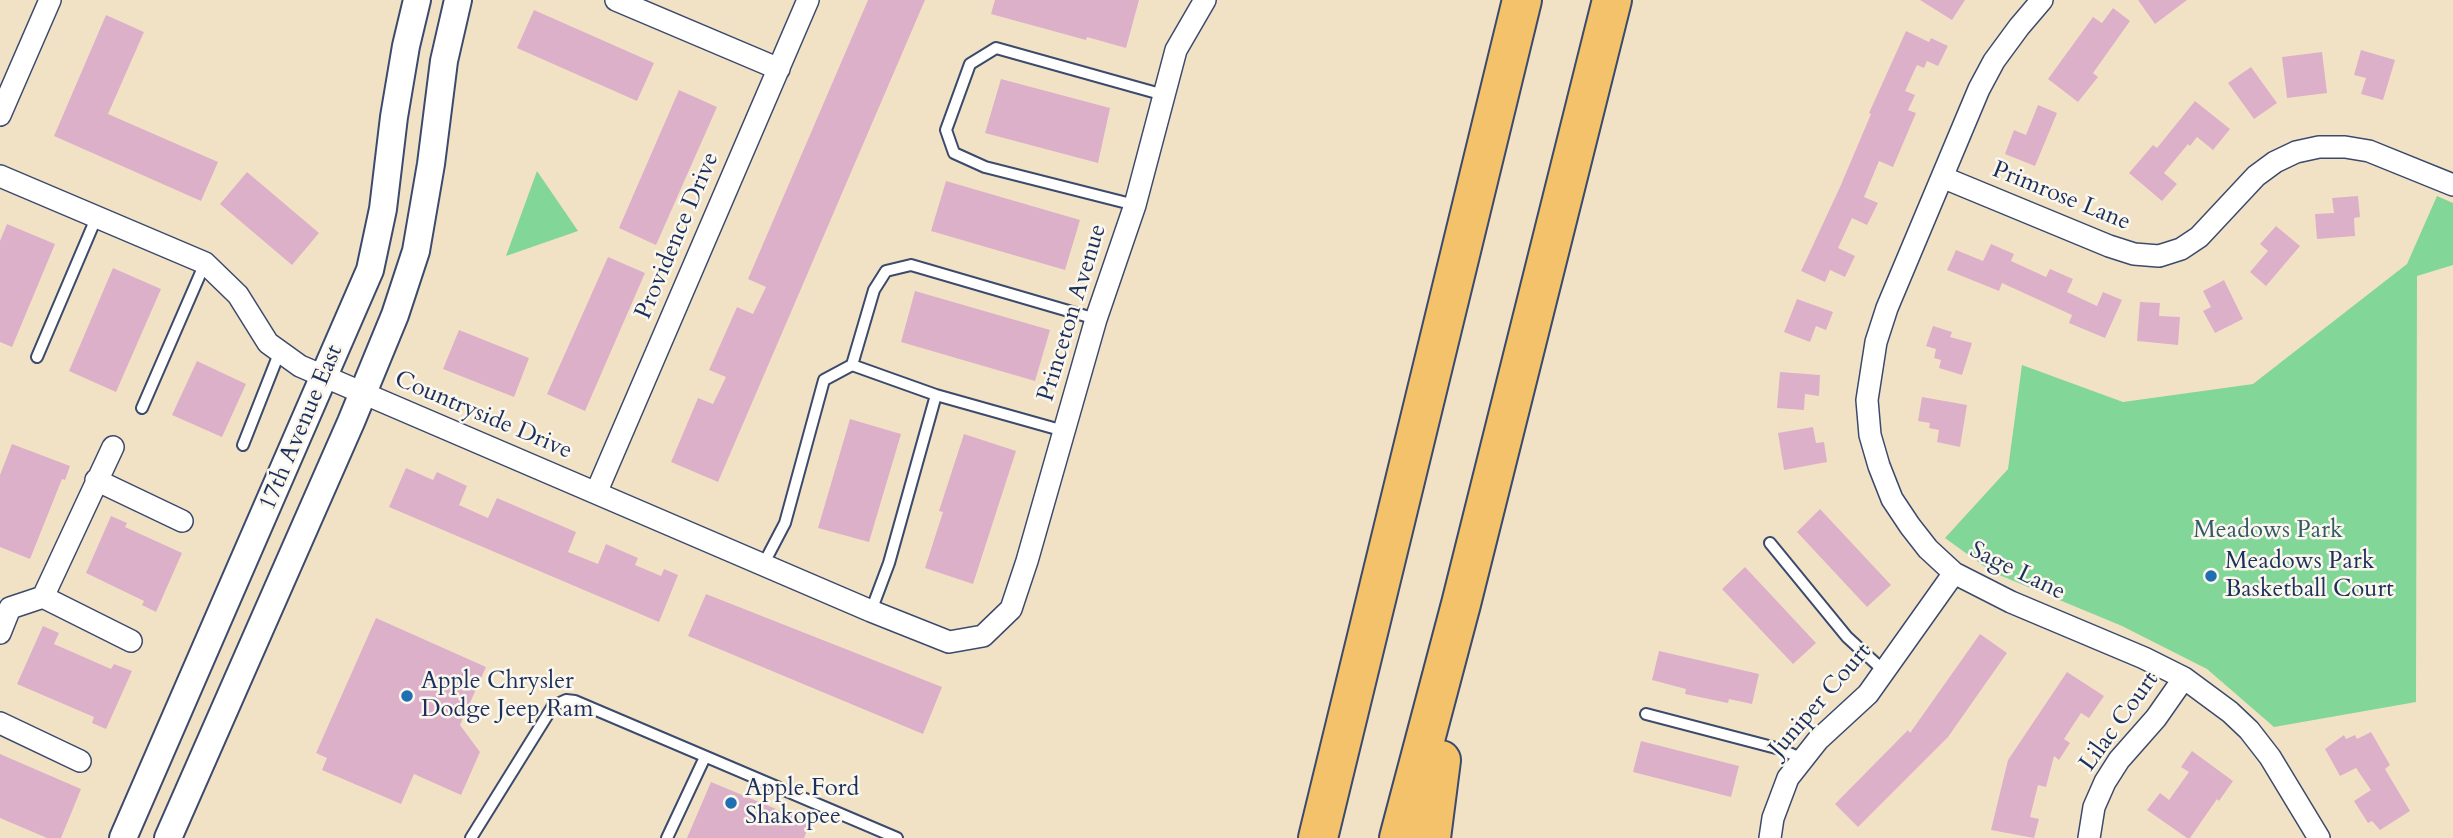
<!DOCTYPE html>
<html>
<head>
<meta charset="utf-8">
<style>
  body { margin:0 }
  canvas { display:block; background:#f2e2c5 }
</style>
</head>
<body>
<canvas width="2453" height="838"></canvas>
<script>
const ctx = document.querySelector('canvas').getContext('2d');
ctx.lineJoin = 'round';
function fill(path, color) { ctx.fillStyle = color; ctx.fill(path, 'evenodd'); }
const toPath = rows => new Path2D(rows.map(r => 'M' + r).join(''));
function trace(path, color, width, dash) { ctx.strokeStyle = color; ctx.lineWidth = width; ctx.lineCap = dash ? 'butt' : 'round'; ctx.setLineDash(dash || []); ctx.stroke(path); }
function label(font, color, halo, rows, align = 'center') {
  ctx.font = font + ' Cardo,serif'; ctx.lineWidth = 5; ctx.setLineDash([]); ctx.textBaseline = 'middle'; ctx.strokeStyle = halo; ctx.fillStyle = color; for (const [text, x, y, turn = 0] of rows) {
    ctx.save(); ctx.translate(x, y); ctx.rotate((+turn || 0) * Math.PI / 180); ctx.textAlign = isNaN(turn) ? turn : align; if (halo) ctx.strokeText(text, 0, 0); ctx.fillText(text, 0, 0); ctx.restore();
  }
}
fill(toPath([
  [537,171,578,231,506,256],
  [2437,196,2453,203,2453,265,2417,276,2416,702,2274,727,2207,669,2122,626,1992,572,1945,538,2008,469,2022,365,2123,402,2253,384,2407,264]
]), '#82d698');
fill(toPath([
  [868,0,925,0,718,482,671,462,698,398,713,404,726,377,709,370,737,307,753,314,766,287,748,279],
  [995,0,1139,0,1126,48,1087,37,1086,40,991,14],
  [1920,0,1965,0,1952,20],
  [2138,0,2187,0,2155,24],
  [2113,8,2130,21,2093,73,2098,77,2078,102,2048,79,2093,17,2102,23],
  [534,10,654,63,637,101,517,48],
  [106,15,144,32,108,114,218,162,201,201,54,136],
  [1906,31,1929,42,1931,38,1948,46,1938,66,1927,61,1924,68,1917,65,1905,91,1915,95,1908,110,1916,113,1893,167,1879,161,1864,197,1878,203,1867,225,1852,218,1838,248,1855,256,1845,277,1830,270,1825,282,1801,271,1840,187,1871,114,1869,113],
  [2361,50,2395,60,2383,100,2361,94,2366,78,2354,75],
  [2322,52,2327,93,2287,98,2282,57],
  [2251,67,2277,103,2254,119,2228,83],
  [1001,79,1110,108,1098,163,985,133],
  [679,90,717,107,656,245,619,228],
  [2195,101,2230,129,2213,150,2197,137,2190,146,2188,144,2164,173,2177,184,2162,201,2129,173,2153,145,2157,148],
  [2038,105,2057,113,2035,166,2005,154,2014,130,2026,135],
  [247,172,319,233,292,265,220,204],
  [946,181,1080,220,1065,270,931,231],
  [2358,196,2360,217,2354,218,2355,236,2317,239,2315,214,2334,213,2332,198],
  [7,224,55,244,12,347,0,342,0,241],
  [2276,226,2300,246,2266,286,2250,272,2268,251,2260,244],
  [1991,244,2014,254,2011,261,2046,277,2050,269,2073,279,2067,292,2097,306,2103,292,2122,300,2105,338,2069,323,2072,315,2002,283,1999,291,1947,270,1956,250,1983,261],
  [608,257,645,273,585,411,547,394],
  [113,268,161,289,116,392,69,371],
  [2224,280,2243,319,2215,333,2203,311,2211,307,2203,291],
  [915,291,1050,330,1035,381,901,342],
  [1797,299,1833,312,1826,330,1816,326,1810,342,1784,332],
  [2140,302,2160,303,2159,316,2180,317,2178,345,2137,341],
  [1933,326,1952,332,1950,337,1972,343,1962,375,1939,368,1941,360,1934,358,1936,349,1926,346],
  [459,330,529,358,514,397,443,369],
  [197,361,246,384,222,437,172,415],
  [1780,372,1820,375,1819,396,1805,394,1804,410,1777,408],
  [1922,397,1967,405,1960,447,1937,442,1939,430,1929,428,1930,423,1918,421],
  [850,419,901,434,869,542,818,528],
  [1813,427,1816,443,1824,442,1827,462,1784,470,1778,433],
  [964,434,1016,451,973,584,925,568,943,512,939,511],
  [12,444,70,466,65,480,62,479,30,559,0,547,0,475],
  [406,468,433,480,437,472,467,486,459,505,488,518,497,498,576,532,568,552,598,564,606,544,638,558,635,565,661,576,664,569,678,575,659,622,389,507],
  [1820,509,1891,585,1867,607,1797,532],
  [111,516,127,523,125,527,182,553,156,612,142,605,144,601,86,573],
  [1745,567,1816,643,1793,664,1722,589],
  [706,594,942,687,923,734,688,636],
  [376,618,486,667,460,725,480,752,461,795,414,774,401,804,322,770,327,758,316,753],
  [43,626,59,633,54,644,111,669,114,664,132,671,106,729,92,723,94,717,17,684],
  [1980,634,2007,653,1948,737,1858,827,1835,804,1908,730,1910,733],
  [1659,651,1759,674,1752,704,1729,699,1728,703,1685,694,1686,689,1652,680],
  [2067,672,2104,696,2089,718,2081,713,2064,739,2070,743,2059,760,2054,756,2046,787,2038,785,2030,817,2039,819,2034,838,1991,830,2008,760],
  [2371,732,2390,765,2385,769,2410,811,2380,830,2372,821,2368,823,2354,801,2371,790,2356,768,2340,776,2325,749,2344,735,2346,739,2355,735,2357,739],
  [1641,741,1739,766,1731,797,1633,772],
  [2192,751,2233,781,2219,801,2217,799,2190,838,2187,838,2147,810,2160,793,2169,800,2189,772,2181,767],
  [0,754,81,789,61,838,47,838,0,818],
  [711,782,810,823,804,838,687,838]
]), '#ddb0ca');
const service = toPath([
  [1135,205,985,167,954,153,946,130,970,64,996,48,1164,95],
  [37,357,97,216],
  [852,365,874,290,886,271,911,265,1096,319],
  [142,408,205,263],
  [243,445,280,351],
  [1770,543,1847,637,1884,671],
  [763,565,785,523,824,380,852,365,936,395,1064,431],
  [871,611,889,563,936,395],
  [1646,714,1780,749,1803,759],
  [471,838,553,706,566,700,575,701,897,838],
  [667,838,705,757]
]);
const minor = toPath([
  [616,0,779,69],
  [2042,0,2019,27,1994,61,1979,89,1887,308,1876,342,1867,400,1870,435,1879,466,1892,499,1910,526,1928,549,1954,573,2011,602,2144,658,2184,678,2230,712,2249,730,2270,757,2319,838],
  [0,115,50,0],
  [0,176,205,263,238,295,268,343,300,366,871,611,949,642,983,636,1011,609,1027,561,1096,319,1135,205,1176,50,1205,0],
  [1942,177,2109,246,2134,254,2159,256,2181,249,2199,237,2256,176,2275,162,2296,152,2319,147,2345,147,2369,151,2453,185],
  [96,480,182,521],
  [596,493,808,0],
  [43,597,131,641],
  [0,633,10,608,43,597,113,447],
  [0,723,80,761],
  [1770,838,1773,818,1788,778,1818,740,1868,694,1954,573],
  [2089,838,2094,807,2105,782,2119,760,2156,718,2184,678]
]);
const tertiary = toPath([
  [123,838,370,270,383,209,394,117,406,46,417,0],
  [168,838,351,422,395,315,416,251,431,164,444,61,458,0]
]);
const motorway = toPath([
  [1318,838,1522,0],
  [1399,838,1461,604,1612,0],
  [1431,838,1441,760]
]);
trace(service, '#3b4a6d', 14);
trace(minor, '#3b4a6d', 24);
trace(tertiary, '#3b4a6d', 30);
trace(motorway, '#3b4a6d', 42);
trace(service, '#fff', 10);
trace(minor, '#fff', 21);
trace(tertiary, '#fff', 26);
trace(motorway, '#f3c26a', 38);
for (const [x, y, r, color] of [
  [2211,576,7,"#1f6fb2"],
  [407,696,7,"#1f6fb2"],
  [731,803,7,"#1f6fb2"]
]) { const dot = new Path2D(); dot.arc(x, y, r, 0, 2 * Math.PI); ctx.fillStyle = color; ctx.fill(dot); trace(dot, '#fbf7ec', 2.5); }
label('24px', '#1b2f5e', '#fbf7ec', [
  ["Primrose Lane",2061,197,22],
  ["Providence Drive",678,236,-67],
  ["Princeton Avenue",1073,313,-73],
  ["Countryside Drive",483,416,23],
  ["17th Avenue East",302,428,-67],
  ["Sage Lane",2017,572,26],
  ["Juniper Court",1821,701,-49],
  ["Lilac Court",2120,722,-54]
]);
label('24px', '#35596c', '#fbf7ec', [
  ["Meadows Park",2268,531]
]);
label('24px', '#1b2f5e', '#fbf7ec', [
  ["Meadows Park",2225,562],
  ["Basketball Court",2225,590],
  ["Apple Chrysler",421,682],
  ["Dodge Jeep Ram",421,710],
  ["Apple Ford",745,789],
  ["Shakopee",745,817]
], 'left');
</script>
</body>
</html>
